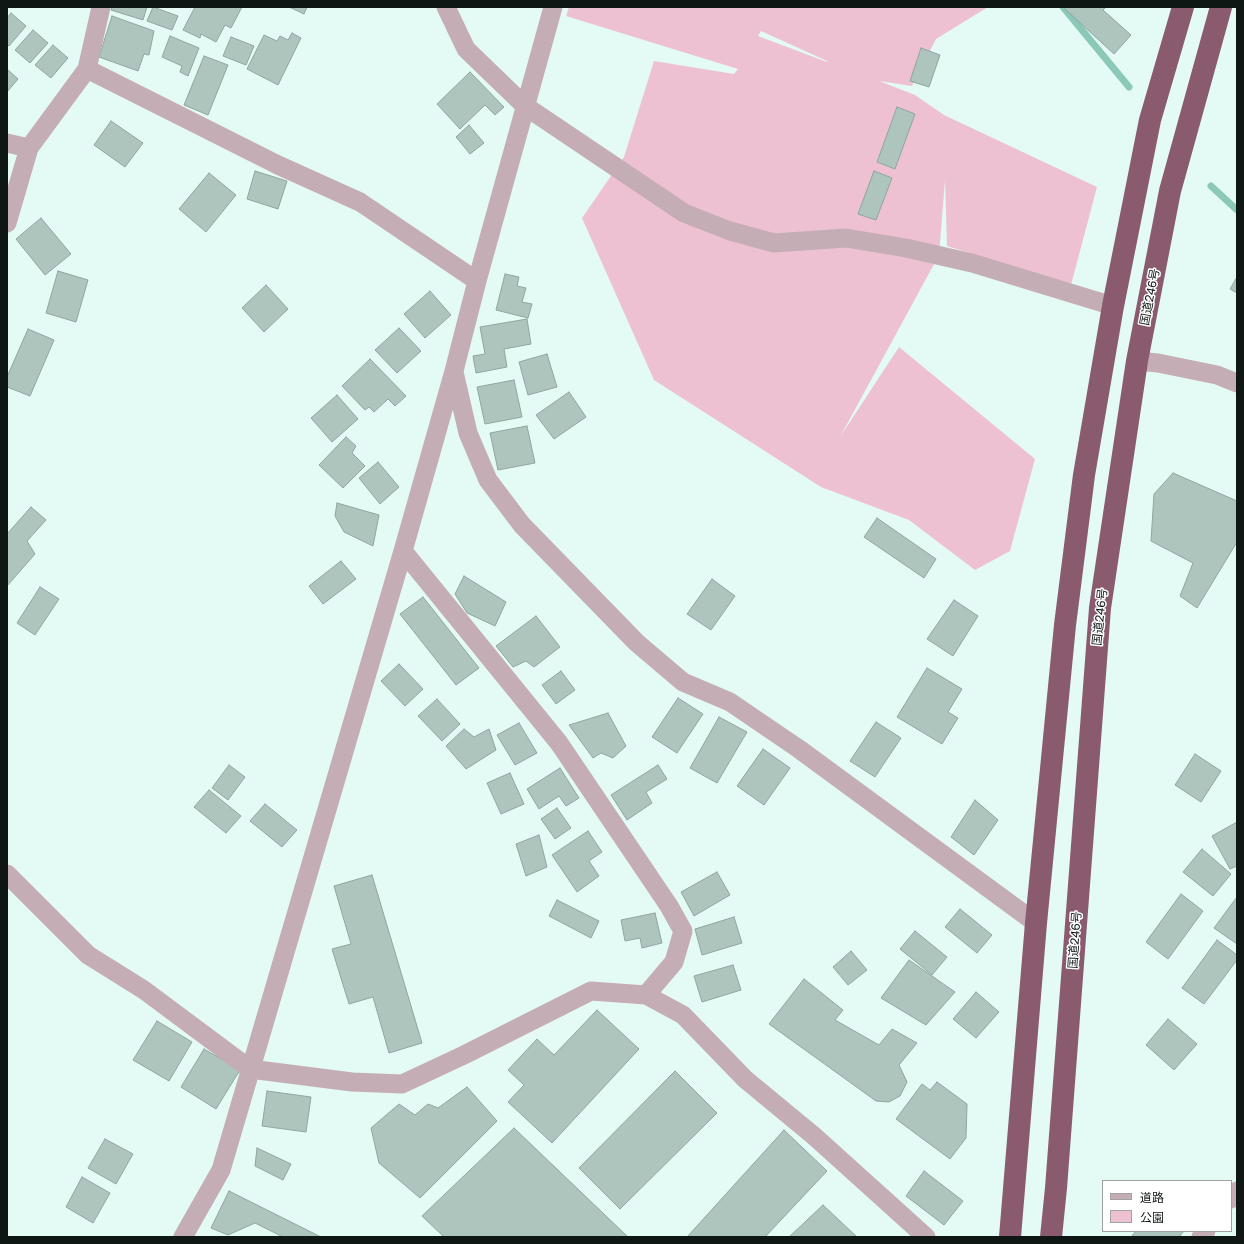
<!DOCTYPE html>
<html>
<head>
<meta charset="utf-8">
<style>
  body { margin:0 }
  #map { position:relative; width:1244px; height:1244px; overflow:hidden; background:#e3fbf4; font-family:"Golos Text","Noto Sans JP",sans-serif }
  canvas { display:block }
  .frame { position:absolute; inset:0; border:8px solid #0f1715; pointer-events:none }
  .legend { position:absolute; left:1102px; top:1180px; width:130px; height:52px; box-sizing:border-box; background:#fff; border:1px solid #9fa2a1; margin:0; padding:5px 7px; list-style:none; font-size:12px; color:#0f1715 }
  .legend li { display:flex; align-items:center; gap:8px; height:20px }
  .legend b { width:20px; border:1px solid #9fa2a1 }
</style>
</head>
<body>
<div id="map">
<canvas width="1244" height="1244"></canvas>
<div class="frame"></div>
<ul class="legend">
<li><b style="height:5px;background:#c5adb5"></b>道路</li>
<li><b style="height:11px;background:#eec1d2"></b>公園</li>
</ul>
</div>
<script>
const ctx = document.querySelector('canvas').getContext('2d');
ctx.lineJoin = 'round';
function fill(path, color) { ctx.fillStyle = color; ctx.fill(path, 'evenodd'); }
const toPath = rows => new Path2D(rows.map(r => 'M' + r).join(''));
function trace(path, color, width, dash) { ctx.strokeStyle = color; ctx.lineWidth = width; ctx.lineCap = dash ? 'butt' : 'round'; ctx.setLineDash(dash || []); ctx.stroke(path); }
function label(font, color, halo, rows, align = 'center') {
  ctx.font = font + ' "Golos Text","Noto Sans JP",sans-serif'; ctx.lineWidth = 3; ctx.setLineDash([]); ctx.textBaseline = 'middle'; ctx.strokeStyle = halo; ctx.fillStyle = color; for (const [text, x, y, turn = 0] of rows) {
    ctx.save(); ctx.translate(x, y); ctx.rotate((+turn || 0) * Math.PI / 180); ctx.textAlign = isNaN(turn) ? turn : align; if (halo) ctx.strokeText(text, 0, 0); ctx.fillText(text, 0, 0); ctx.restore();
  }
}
fill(toPath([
  [569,7,988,7,936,39,912,86,879,81,915,95,944,115,1097,187,1071,285,947,246,945,180,939,255,840,437,899,347,1035,459,1010,551,975,570,909,520,821,487,654,380,582,218,624,157,654,61,734,74,738,69,566,16],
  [761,31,827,61,827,62,758,36]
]), '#eec1d2');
trace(toPath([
  [1063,7,1129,87],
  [1211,186,1237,210]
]), '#8bc8b7', 7);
const building = toPath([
  [112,7,147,7,143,20,111,10,112,7],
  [153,7,178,16,172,30,147,21,153,7],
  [195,7,242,7,231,28,225,25,216,42,201,34,200,38,183,30,195,7],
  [289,7,307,7,304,14,289,7],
  [1065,7,1106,7,1103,10,1131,35,1114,54,1065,9,1065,7],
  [11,13,26,26,9,46,7,44,7,18,11,13],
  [112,16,154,31,149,55,144,54,138,71,99,57,112,16],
  [33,30,48,43,30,63,15,50,33,30],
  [292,33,301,38,278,85,247,69,264,35,277,41,280,36,288,40,292,33],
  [170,36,199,48,188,76,180,72,182,66,162,57,170,36],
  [231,37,254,46,246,65,223,56,231,37],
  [53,45,68,58,51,78,35,65,53,45],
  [921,48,940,55,929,87,910,81,921,48],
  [204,56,228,65,208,115,184,105,204,56],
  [7,69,18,79,7,92,7,69],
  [470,72,504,107,495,115,485,105,460,129,437,104,470,72],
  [897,107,915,114,895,169,877,162,897,107],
  [111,121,143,143,125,167,94,145,111,121],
  [469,125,484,143,470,154,456,137,469,125],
  [255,171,287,181,278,209,247,199,255,171],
  [874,171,892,178,876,220,858,214,874,171],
  [209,173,236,195,206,232,179,209,209,173],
  [41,218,71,254,45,275,16,239,41,218],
  [58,271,88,280,76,322,46,313,58,271],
  [505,274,519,277,517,286,526,288,522,302,532,304,528,318,496,310,505,274],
  [1237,277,1237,293,1230,289,1237,277],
  [266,285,288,309,264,332,242,308,266,285],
  [430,291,451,315,425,338,404,314,430,291],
  [527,319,531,344,504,349,507,367,476,373,473,356,485,354,480,327,527,319],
  [399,328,421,351,397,373,375,350,399,328],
  [28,329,54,340,30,396,7,387,7,377,28,329],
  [547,354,557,387,528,395,519,362,547,354],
  [370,359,406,396,395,406,388,399,374,412,369,407,365,410,342,386,370,359],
  [514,380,522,417,485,424,477,387,514,380],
  [569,392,586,417,554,439,536,415,569,392],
  [337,395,358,419,332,442,311,418,337,395],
  [527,426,535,463,498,470,490,433,527,426],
  [346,437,356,446,352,453,365,466,343,488,319,465,346,437],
  [378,462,399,487,380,504,359,478,378,462],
  [1173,473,1237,501,1237,542,1197,608,1180,596,1193,563,1151,541,1154,494,1173,473],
  [337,503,379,515,373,546,344,532,335,516,337,503],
  [31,507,46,520,27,541,35,554,7,586,7,534,31,507],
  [877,518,936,559,924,578,864,537,877,518],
  [341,561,356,579,323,604,309,586,341,561],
  [464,576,506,602,495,626,467,613,455,594,464,576],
  [712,579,735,596,711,630,687,614,712,579],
  [40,587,59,599,35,635,17,623,40,587],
  [423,597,479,668,456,685,400,614,423,597],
  [954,600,978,616,953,656,927,639,954,600],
  [536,616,560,647,534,667,526,661,513,667,496,646,536,616],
  [399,664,423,689,405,706,381,681,399,664],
  [927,668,962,689,948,712,958,718,942,744,897,717,927,668],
  [561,671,575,690,556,704,542,685,561,671],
  [678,698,703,714,677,753,652,737,678,698],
  [437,699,460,724,442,741,418,716,437,699],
  [608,713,626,746,613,758,601,753,593,758,569,725,608,713],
  [719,717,747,732,717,783,690,768,719,717],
  [876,722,901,738,875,777,850,761,876,722],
  [519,723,537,753,515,765,497,735,519,723],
  [464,729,474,737,489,729,496,750,466,769,446,746,464,729],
  [763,749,790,768,764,805,737,786,763,749],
  [1195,754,1221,771,1201,802,1175,785,1195,754],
  [229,765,245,777,228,800,212,788,229,765],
  [658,765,667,779,646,792,652,803,627,820,611,795,658,765],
  [560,768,579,798,566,806,559,796,539,809,527,789,560,768],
  [510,773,524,804,501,814,487,783,510,773],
  [209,790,241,816,226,833,194,807,209,790],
  [975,800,998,820,974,855,951,837,975,800],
  [265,804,297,830,282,847,250,821,265,804],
  [557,808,571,828,555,839,541,819,557,808],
  [1237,822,1237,866,1230,869,1212,836,1237,822],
  [588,831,602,852,589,861,599,876,577,892,552,855,588,831],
  [539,835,547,867,526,876,516,844,539,835],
  [1202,849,1231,874,1213,896,1183,872,1202,849],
  [717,872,730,895,694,916,681,892,717,872],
  [372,875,422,1043,389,1053,373,997,349,1004,332,949,351,944,334,886,372,875],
  [1181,894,1203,911,1168,959,1146,942,1181,894],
  [1237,897,1237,944,1214,928,1237,897],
  [557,900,599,921,591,938,549,916,557,900],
  [960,909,992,935,977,953,945,927,960,909],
  [655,913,662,943,642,948,640,938,625,941,621,920,655,913],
  [734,917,742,943,702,955,695,929,734,917],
  [915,931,947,957,932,975,900,949,915,931],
  [1217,940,1237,955,1237,960,1204,1004,1182,988,1217,940],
  [851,951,867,970,848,985,833,967,851,951],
  [909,960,955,992,926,1025,881,998,909,960],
  [733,965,741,990,702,1002,694,976,733,965],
  [804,979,843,1010,835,1020,879,1045,892,1029,917,1043,899,1065,907,1082,900,1096,889,1102,876,1101,769,1024,804,979],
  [976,992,999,1012,976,1038,953,1019,976,992],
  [597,1010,639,1049,552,1143,508,1102,524,1085,508,1070,537,1039,554,1055,597,1010],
  [1168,1019,1197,1044,1174,1070,1146,1045,1168,1019],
  [157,1021,192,1042,169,1081,133,1060,157,1021],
  [204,1049,240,1070,216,1109,181,1087,204,1049],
  [675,1071,717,1113,620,1209,579,1168,675,1071],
  [937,1082,967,1104,966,1138,950,1159,896,1119,922,1084,930,1090,937,1082],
  [467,1087,497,1121,420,1198,379,1163,371,1128,399,1104,415,1115,428,1104,438,1108,467,1087],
  [267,1091,311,1097,306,1132,262,1126,267,1091],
  [514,1128,628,1237,444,1237,422,1216,514,1128],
  [784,1130,827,1171,765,1237,687,1237,784,1130],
  [105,1139,133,1154,116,1184,88,1168,105,1139],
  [257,1148,291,1164,283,1180,255,1166,257,1148],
  [924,1171,963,1201,944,1225,906,1196,924,1171],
  [82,1177,110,1193,93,1223,66,1207,82,1177],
  [229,1191,321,1237,283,1237,255,1223,228,1235,211,1228,229,1191],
  [823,1205,857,1237,789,1237,823,1205],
  [1136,1231,1184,1231,1179,1237,1131,1237,1136,1231]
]);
fill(building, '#aec5be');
trace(building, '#8fa59f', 1);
trace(toPath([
  [446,7,466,49,525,106,684,213,730,231,774,243,846,238,906,248,972,263,1113,306],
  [87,69,101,7],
  [7,143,29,148,87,69,278,165,360,202,477,281],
  [7,223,29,148],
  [1137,361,1158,363,1217,375,1237,383],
  [454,372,468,433,488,480,522,525,637,643,683,682,730,702,799,749,1036,923],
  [403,551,559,743,669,906,683,931,674,962,646,995],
  [7,874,88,955,144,990,250,1069,352,1082,402,1084,464,1055,591,991,646,995,683,1015,745,1079,814,1136,926,1237],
  [1231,1199,1237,1191],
  [183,1237,221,1170,403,551,454,371,477,281,553,7],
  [1201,1237,1206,1231]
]), '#c5adb5', 19);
trace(toPath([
  [1010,1237,1036,923,1065,625,1084,475,1113,306,1150,120,1183,7],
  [1051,1237,1056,1188,1100,608,1137,361,1170,191,1221,7]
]), '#8a5b6e', 22);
label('12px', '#0f1715', '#fff', [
  ["国道246号",1150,297,-79],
  ["国道246号",1100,617,-84],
  ["国道246号",1075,940,-86]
]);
</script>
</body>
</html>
